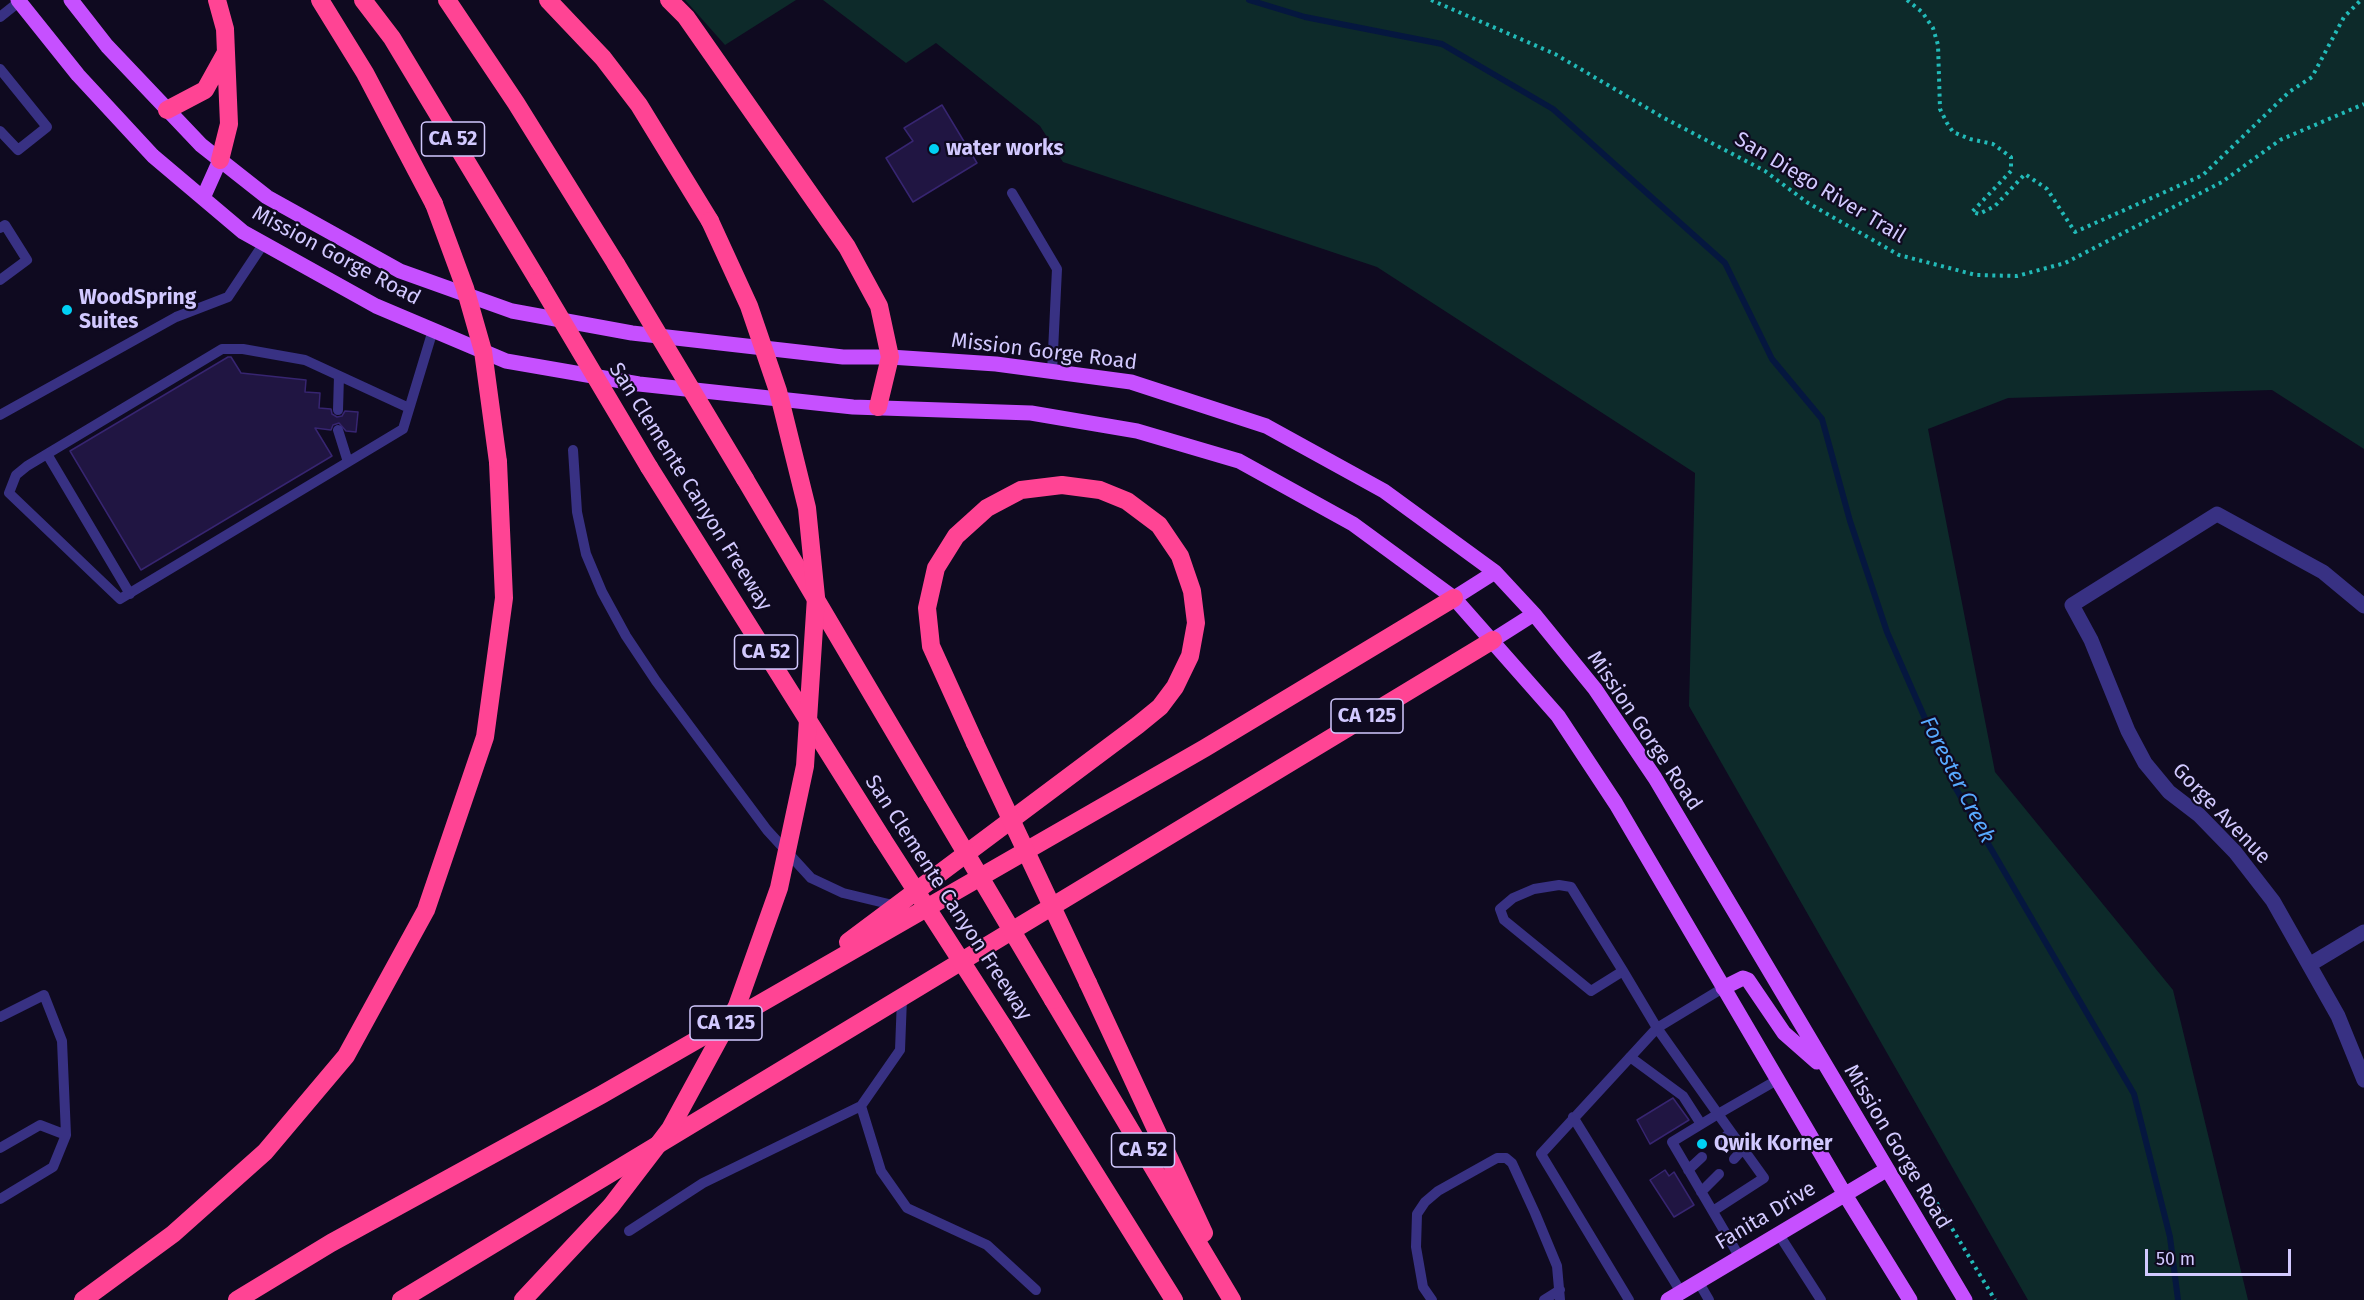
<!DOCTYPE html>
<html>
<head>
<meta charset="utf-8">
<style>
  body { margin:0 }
  #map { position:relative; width:2364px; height:1300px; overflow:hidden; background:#0f0a20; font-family:"Fira Sans",sans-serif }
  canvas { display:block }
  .scale { position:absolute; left:2145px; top:1249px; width:146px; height:27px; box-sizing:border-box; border:3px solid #d2c9ff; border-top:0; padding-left:8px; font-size:18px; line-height:21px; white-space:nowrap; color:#d2c9ff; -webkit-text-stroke:4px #0f0a20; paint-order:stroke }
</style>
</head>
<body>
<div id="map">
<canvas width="2364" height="1300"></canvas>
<div class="scale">50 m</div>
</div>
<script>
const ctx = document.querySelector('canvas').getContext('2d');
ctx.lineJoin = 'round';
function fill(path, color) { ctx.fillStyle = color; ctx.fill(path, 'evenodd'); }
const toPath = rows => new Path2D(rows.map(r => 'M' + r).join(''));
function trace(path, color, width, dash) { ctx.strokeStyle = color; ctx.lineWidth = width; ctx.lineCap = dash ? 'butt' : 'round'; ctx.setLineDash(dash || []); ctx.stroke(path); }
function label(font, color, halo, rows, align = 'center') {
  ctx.font = font + ' "Fira Sans",sans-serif'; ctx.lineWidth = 4.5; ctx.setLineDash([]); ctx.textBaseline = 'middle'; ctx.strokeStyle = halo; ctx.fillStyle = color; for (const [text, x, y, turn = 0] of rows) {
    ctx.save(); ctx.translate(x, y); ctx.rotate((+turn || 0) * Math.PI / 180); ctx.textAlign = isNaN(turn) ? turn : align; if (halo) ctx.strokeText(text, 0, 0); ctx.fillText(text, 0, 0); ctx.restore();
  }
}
fill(toPath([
  [685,0,796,0,725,45],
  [823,0,2364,0,2364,449,2272,390,2008,398,1928,429,1995,772,2173,990,2248,1300,2028,1300,1689,706,1695,473,1377,267,1063,162,1040,126,936,43,906,63]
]), '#0d2a2a');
trace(toPath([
  [1249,0,1305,17,1442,44,1553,109,1725,263,1772,359,1822,419,1850,521,1887,632,1955,787,2134,1094,2170,1237,2178,1300]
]), '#05173f', 6);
const building = toPath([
  [942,105,977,163,913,202,886,158,913,141,904,128,942,105],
  [228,357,231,357,241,373,306,380,305,392,320,393,319,408,331,409,332,414,337,417,342,416,345,411,358,412,356,432,346,431,339,423,333,425,331,430,315,428,332,456,141,570,70,451,228,357],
  [1673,1098,1689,1120,1650,1144,1637,1120,1673,1098],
  [1665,1170,1669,1176,1674,1172,1694,1205,1674,1217,1650,1180,1665,1170]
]);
fill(building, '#201542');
trace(building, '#372571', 1.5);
trace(toPath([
  [1431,0,1555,54,1664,118,1765,171,1808,203,1899,255,1976,275,2017,276,2065,263,2222,182,2280,140,2364,104],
  [1907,0,1922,12,1933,28,1938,45,1940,109,1947,123,1953,132,1970,139,1993,144,2011,157,2011,171,1972,212,1979,214,1995,206,2025,174,2047,189,2075,232,2203,175,2289,92,2312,77,2344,17,2361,0],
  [1929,1190,1995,1300]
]), '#22bab8', 4, [3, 4.5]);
trace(toPath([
  [0,17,20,1],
  [0,69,47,127,18,150,0,131],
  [1012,193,1057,269,1052,372],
  [0,228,5,225,27,260,0,280],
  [409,408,305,360,243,349,222,349,27,466,16,475,9,493,120,599,403,429,433,330],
  [338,410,339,376],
  [0,415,176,317,228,297,264,243],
  [338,430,348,462],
  [573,450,577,512,586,554,602,592,626,636,656,681,767,830,811,878,843,893,897,906],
  [47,454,130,594],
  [1623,971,1591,991,1504,920,1500,909,1513,898,1534,889,1559,885,1571,887,1592,921,1623,971,1657,1028,1723,988],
  [0,1017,44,995,62,1041,66,1135],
  [1630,1057,1683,1096,1701,1124],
  [861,1106,881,1171,907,1208,987,1245,1036,1290],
  [1573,1117,1681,1292],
  [1718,1143,1731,1132],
  [0,1148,40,1125,66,1135,53,1167,0,1199],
  [1734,1159,1743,1149],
  [1688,1170,1702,1157],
  [1701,1192,1719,1174],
  [1713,1211,1764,1178,1718,1114,1672,1142,1739,1256],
  [629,1231,703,1183,861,1106,900,1050,902,998],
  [1778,1233,1821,1300],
  [1698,1281,1709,1300],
  [1432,1300,1423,1287,1416,1247,1417,1214,1425,1202,1438,1191,1497,1158,1506,1158,1512,1163,1535,1213,1557,1266,1560,1300],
  [1544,1300,1560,1290],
  [1629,1300,1541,1154,1657,1028,1718,1114,1777,1080]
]), '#383183', 10);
trace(toPath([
  [2364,606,2323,572,2217,514,2072,605,2091,640,2128,731,2145,763,2169,792,2199,815,2235,852,2273,901,2338,1016,2364,1080],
  [2309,965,2364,932]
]), '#383183', 15);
trace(toPath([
  [18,0,78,75,153,156,243,232,376,306,506,361,639,384,853,407,1031,413,1137,431,1239,461,1353,524,1454,598,1558,716,1616,804,1844,1193,1910,1300],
  [71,0,107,46,201,145,267,197,400,271,512,311,632,333,843,357,890,357,996,364,1131,382,1266,426,1384,491,1495,572,1534,614,1595,689,1655,778,1965,1300],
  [203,198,220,160],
  [1454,598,1495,572],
  [1493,640,1534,614],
  [1723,988,1743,978,1748,980,1784,1033,1817,1062],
  [1668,1300,1886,1170]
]), '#c650ff', 15);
trace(toPath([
  [217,0,225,29,229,124,220,160],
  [320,0,365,73,434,204],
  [363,0,392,38,539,282],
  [447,0,516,103,616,264],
  [548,0,603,58,639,105,710,221],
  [669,0,686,17,847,247,879,306,890,357,878,407],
  [167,110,205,90,225,54],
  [649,467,882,838],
  [745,479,932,796],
  [848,942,1138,725,1160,707,1175,687,1190,656,1196,623,1192,591,1180,556,1159,525,1127,501,1100,490,1062,485,1021,490,987,508,956,536,936,568,927,608,931,646,975,743],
  [1088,983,1204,1233],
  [1053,1000,1232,1300],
  [1003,1026,1174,1300],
  [83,1300,173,1234,265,1152,346,1056,426,910,485,737,504,598,498,462],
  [237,1300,331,1243,601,1095,1205,748,1454,598],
  [401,1300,1493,640]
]), '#ff4494', 18);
trace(toPath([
  [434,204,465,288,483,351,498,462],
  [616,264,745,479],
  [539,282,649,467],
  [975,743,1088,983],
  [932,796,1053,1000],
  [882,838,1003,1026],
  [523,1300,611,1206,670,1129,737,1006,779,888,805,766,816,597,807,508,778,391,749,306,710,221]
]), '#ff4494', 18);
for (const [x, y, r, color] of [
  [934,149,6,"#00d0f4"],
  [67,310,6,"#00d0f4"],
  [1702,1144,6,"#00d0f4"]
]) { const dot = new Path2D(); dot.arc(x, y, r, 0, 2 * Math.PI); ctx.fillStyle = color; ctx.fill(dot); trace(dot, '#0f0a20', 2); }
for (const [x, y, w] of [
  [453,139,63],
  [766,652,63],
  [1367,716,72],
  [726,1023,72],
  [1143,1150,63]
]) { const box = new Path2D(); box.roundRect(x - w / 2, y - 17, w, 34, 4.5); ctx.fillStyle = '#0f0a20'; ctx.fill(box); trace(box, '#d2c9ff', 1.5); }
label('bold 20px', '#d2c9ff', null, [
  ["CA 52",453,139],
  ["CA 52",766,652],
  ["CA 125",1367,716],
  ["CA 125",726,1023],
  ["CA 52",1143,1150]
]);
label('bold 21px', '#d2c9ff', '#0f0a20', [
  ["water works",946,149],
  ["WoodSpring",79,298],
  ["Suites",79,322],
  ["Qwik Korner",1714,1144]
], 'left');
label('21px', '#d2c9ff', '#0f0a20', [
  ["San Diego River Trail",1820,188,31],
  ["Mission Gorge Road",336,256,28],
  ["Mission Gorge Road",1044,352,7],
  ["San Clemente Canyon Freeway",690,487,58],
  ["Mission Gorge Road",1644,731,56],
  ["Gorge Avenue",2221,814,46],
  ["San Clemente Canyon Freeway",948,898,57],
  ["Mission Gorge Road",1897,1147,59],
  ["Fanita Drive",1766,1216,-31]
]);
label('italic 22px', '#57a9ff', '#0f0a20', [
  ["Forester Creek",1957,780,63]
]);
</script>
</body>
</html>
